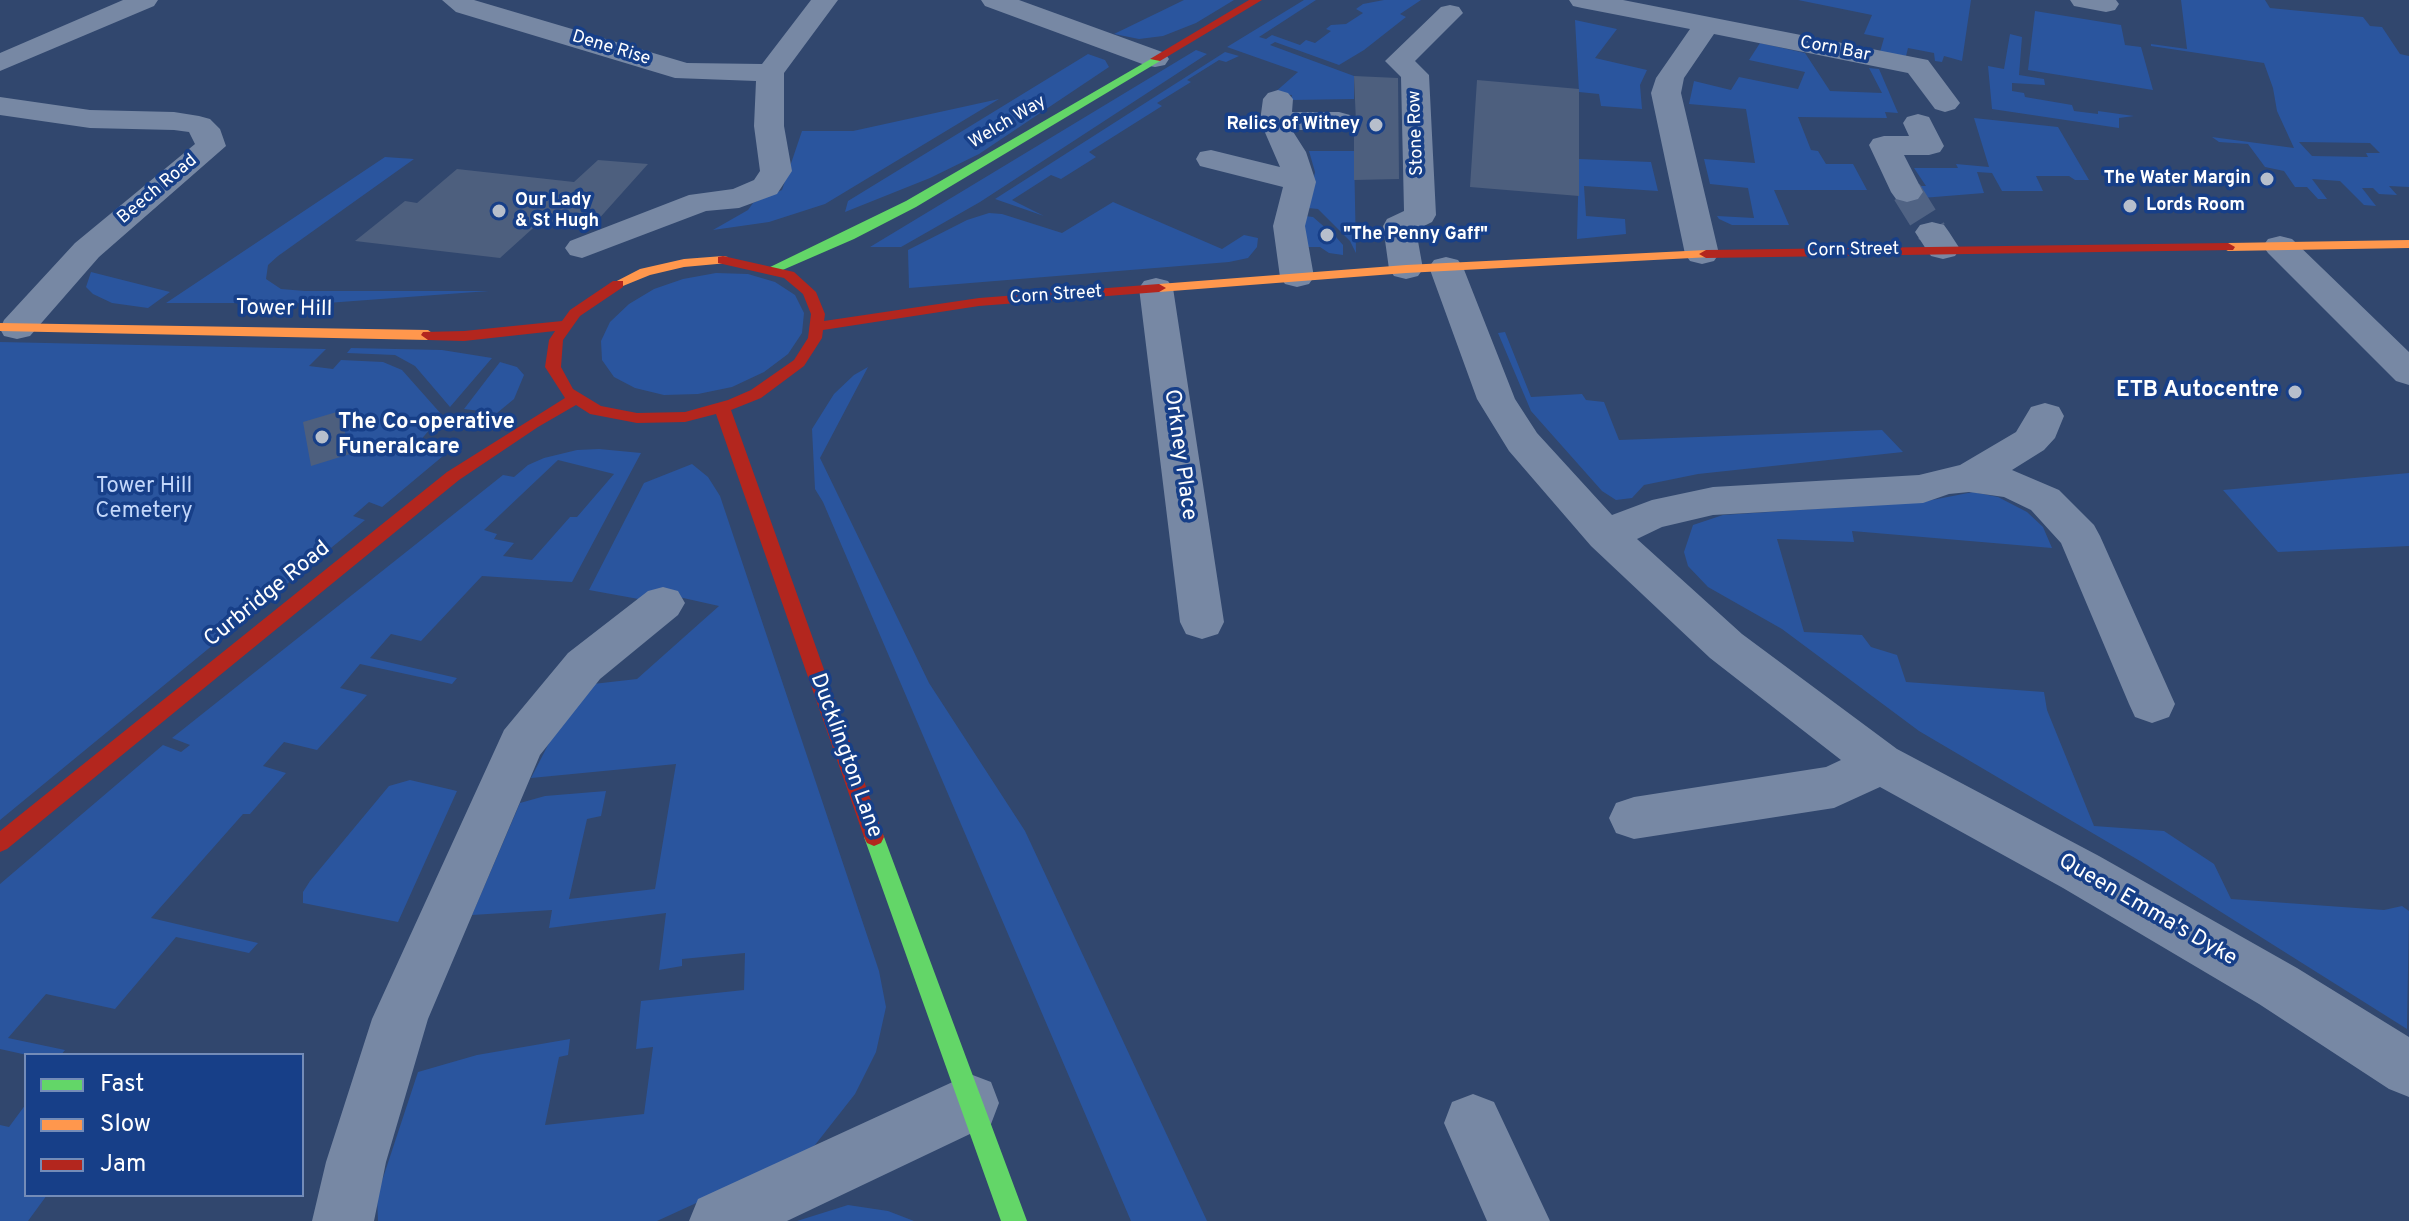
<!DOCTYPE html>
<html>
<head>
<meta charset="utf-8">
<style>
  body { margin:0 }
  #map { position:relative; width:2409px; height:1221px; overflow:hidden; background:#31476e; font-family:Overpass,sans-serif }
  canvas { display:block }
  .legend { position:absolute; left:24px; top:1053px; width:280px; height:144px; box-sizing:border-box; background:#173f88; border:2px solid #748cb8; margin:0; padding:10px 14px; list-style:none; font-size:24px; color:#fff }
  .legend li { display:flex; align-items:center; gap:16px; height:40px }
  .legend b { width:40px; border:2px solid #748cb8 }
</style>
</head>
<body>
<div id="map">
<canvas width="2409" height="1221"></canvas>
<ul class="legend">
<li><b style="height:10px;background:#63d668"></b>Fast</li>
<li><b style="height:10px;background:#ff974d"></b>Slow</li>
<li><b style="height:10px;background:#b3261e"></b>Jam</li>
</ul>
</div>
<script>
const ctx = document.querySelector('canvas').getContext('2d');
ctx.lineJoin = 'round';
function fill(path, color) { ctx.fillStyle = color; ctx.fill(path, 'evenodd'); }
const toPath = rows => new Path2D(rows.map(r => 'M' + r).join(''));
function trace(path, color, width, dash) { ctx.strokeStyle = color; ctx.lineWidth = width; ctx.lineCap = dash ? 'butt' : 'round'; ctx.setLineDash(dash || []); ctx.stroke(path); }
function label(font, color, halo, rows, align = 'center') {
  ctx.font = font + ' Overpass,sans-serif'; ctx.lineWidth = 7; ctx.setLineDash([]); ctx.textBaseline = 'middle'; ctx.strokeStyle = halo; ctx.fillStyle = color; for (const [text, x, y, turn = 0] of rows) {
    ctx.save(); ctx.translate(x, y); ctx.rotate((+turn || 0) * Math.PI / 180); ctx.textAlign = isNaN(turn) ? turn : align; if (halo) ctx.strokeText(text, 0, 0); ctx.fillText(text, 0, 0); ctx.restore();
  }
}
fill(toPath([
  [1184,0,1234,0,1196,23,1163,36,1139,39,1114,34],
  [1304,0,1316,0,1259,37,1266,39,1272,35,1300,45,1306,40,1315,43,1331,31,1326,29,1331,25,1346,24,1363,13,1356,9,1363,4,1384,0,1421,0,1400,14,1406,17,1364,50,1339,65,1275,42,1270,45,1354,76,1354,99,1291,100,1292,95,1273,94,1298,72,1227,47],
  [1798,0,1971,0,1962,61,1944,56,1942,62,1935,61,1934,53,1908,48,1906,56,1880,52,1884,38,1864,34,1872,15],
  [2181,0,2265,0,2270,8,2363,17,2370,26,2382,27,2400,54,2409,56,2409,187,2389,186,2397,195,2379,194,2373,188,2362,188,2376,206,2364,205,2340,181,2312,179,2327,199,2318,199,2307,187,2295,187,2284,171,2265,167,2248,144,2219,142,2212,137,2294,148,2277,111,2273,88,2264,63,2151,46,2151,44,2187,49],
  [2299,142,2370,143,2380,153,2366,153,2368,157,2312,156],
  [2035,11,2121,25,2125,45,2141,47,2153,90,2028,70],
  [1575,20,1617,29,1595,58,1647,70,1640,85,1642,109,1601,106,1599,94,1579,92],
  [2010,34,2022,37,2019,75,2044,79,2045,85,2012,83,2012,91,2024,93,2025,97,2072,105,2074,111,2098,114,2098,111,2134,116,2119,118,2119,128,1992,109,1988,66,2004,69],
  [1760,43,1805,53,1830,91,1882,93,1869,68,1879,69,1898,113,1885,112,1887,118,1798,117,1811,150,1818,151,1826,164,1853,164,1867,190,1774,190,1789,225,1732,225,1719,219,1717,216,1754,218,1748,188,1710,184,1704,159,1755,163,1746,109,1689,104,1694,81,1731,90,1739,77,1798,89,1805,72,1749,60],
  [1196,50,1207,54,980,202,901,247,870,247],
  [1225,52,1239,56,1226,62,1219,60,1187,80,1191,82,1157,103,1162,106,1089,152,1096,157,1061,179,1051,175,1012,200,1044,216,995,199],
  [1088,54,1105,60,1109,67,979,154,930,178,845,212,848,201],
  [999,99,825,204,769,222,713,230,748,210,753,203,782,190,802,131,853,131],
  [1974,118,2058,127,2089,180,2075,180,2069,176,2036,176,2043,191,2002,191,1992,173,1977,172,1984,193,1922,198,1913,186,1926,186,1914,168,1958,168,1956,164,1989,167],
  [1309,151,1354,151,1356,253,1350,241,1318,209,1308,208,1315,172],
  [385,157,414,159,278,256,268,265,266,279,281,289,305,291,489,291,327,303,166,303],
  [1579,159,1651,162,1658,191,1584,186,1586,216,1625,219,1626,234,1577,239],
  [1113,202,1222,249,1244,235,1258,238,1257,247,1248,258,1229,262,909,288,908,250,967,220,989,213,1002,214,1062,233],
  [1305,216,1313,217,1336,237,1343,245,1343,255,1329,253,1320,247,1303,247],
  [91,272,170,292,148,308,112,303,93,294,86,287],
  [716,273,748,274,775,282,795,295,804,313,802,333,788,354,764,372,732,387,698,394,664,395,635,388,614,377,602,360,601,341,610,322,629,304,654,289,683,279],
  [1505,332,1531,397,1582,394,1586,400,1604,402,1619,440,1882,430,1903,452,1698,474,1644,485,1632,498,1616,500,1602,491,1531,411,1498,333],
  [0,342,326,349,309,366,333,369,341,360,383,362,402,370,442,415,419,442,423,452,443,456,382,507,369,502,353,516,365,520,0,820],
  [351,348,442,350,492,358,450,407,415,366,395,355,347,353],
  [500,362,517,367,524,375,514,399,497,413,464,409],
  [868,367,820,458,929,683,1025,831,1207,1221,1131,1221,823,502,815,489,812,429,834,394,854,375],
  [599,449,641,453,572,582,482,576,421,641,391,634,370,658,457,678,452,684,360,664,340,688,367,695,317,750,284,742,263,766,286,773,250,814,243,814,151,918,258,943,249,953,176,937,115,1009,46,994,8,1038,65,1050,61,1055,27,1055,0,1049,0,884,163,745,181,752,190,745,172,738,503,475,514,477,528,465,544,458,577,450],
  [558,460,614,474,577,517,570,517,532,560,503,556,514,543,494,539,497,534,484,530],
  [692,464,708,477,720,496,879,971,886,1007,876,1052,855,1094,815,1145,799,1156,657,1221,378,1221,377,1196,418,1072,477,1055,570,1039,568,1055,559,1057,545,1125,644,1114,653,1047,636,1049,641,1001,744,990,745,953,682,959,682,966,659,970,666,913,549,928,552,910,472,915,520,803,545,796,606,791,601,816,587,819,569,899,655,889,676,764,531,778,564,714,593,684,637,679,719,606,652,591,644,600,589,590,644,483],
  [2409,473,2409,546,2278,552,2223,490],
  [1973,492,1998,497,2027,512,2043,527,2052,548,1852,531,1854,542,1777,539,1804,632,1862,635,1871,647,1897,655,1906,682,2044,692,2047,710,2094,826,2164,831,2214,864,2231,899,2384,910,2402,906,2409,911,2407,1029,2140,861,1919,731,1782,629,1708,587,1688,566,1684,552,1693,525,1723,515,1922,502],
  [410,780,457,791,398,922,303,903,303,892,310,881,389,786],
  [26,1104,26,1195,47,1195,28,1221,0,1221,0,1125,9,1127],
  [848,1205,888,1211,914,1221,797,1221]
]), '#2a559e');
fill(toPath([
  [1354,76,1398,78,1399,179,1354,180,1354,127,1356,123],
  [1477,80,1579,89,1579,196,1470,187],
  [598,160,648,164,596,222,566,219,560,224,542,220,500,258,355,241,405,201,417,203,457,169,574,182],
  [340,411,350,454,311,466,303,422]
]), '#4d5f7e');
trace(toPath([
  [1907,192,1932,232]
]), '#506384', 30, [30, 15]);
fill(toPath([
  [123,0,158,0,154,6,0,71,0,53,123,0],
  [442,0,474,0,687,63,762,64,811,0,838,0,784,73,784,126,792,171,777,194,739,208,706,211,582,258,570,255,565,248,570,241,689,195,733,189,754,180,760,171,754,126,756,81,675,78,456,12,442,0],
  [981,0,1019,0,1165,53,1169,59,1165,65,1155,67,1145,65,985,6,981,0],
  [1569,0,1623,0,1928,60,1960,103,1955,109,1945,112,1935,109,1908,73,1714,34,1684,78,1681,93,1719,254,1714,261,1702,264,1690,261,1685,254,1651,93,1656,78,1690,29,1582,8,1573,6,1569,0],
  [2070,0,2116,0,2119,4,2115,10,2106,12,2074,6,2070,0],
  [1450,5,1459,7,1463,13,1415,61,1429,75,1436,215,1432,222,1416,230,1423,269,1418,276,1406,279,1394,276,1389,269,1383,226,1387,219,1404,211,1401,77,1385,61,1441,7,1450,5],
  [1278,90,1288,93,1293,99,1292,112,1339,112,1350,115,1354,121,1350,127,1339,130,1292,130,1306,152,1316,182,1305,226,1314,277,1309,284,1297,287,1285,284,1280,277,1273,226,1283,187,1200,166,1196,159,1200,152,1211,150,1280,167,1260,121,1263,99,1268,93,1278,90],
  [0,97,90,110,174,112,199,116,210,119,220,129,226,146,99,257,30,336,17,339,4,336,0,329,4,320,75,243,195,144,189,132,174,130,90,128,0,115,0,97],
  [1918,114,1929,117,1944,146,1940,152,1929,155,1904,155,1923,192,1918,199,1907,202,1896,199,1891,192,1869,145,1873,139,1884,136,1909,136,1903,123,1907,117,1918,114],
  [1932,222,1944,225,1949,232,1960,249,1955,256,1943,259,1931,256,1926,249,1915,232,1920,225,1932,222],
  [2280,236,2292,239,2409,352,2409,385,2396,381,2268,253,2263,246,2268,239,2280,236],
  [1446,257,1458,260,1463,267,1515,399,1537,433,1612,515,1652,500,1713,487,1919,475,1960,465,2016,432,2031,407,2045,403,2059,407,2064,416,2055,438,2044,450,2012,470,2059,490,2094,525,2100,536,2175,704,2169,717,2152,723,2135,717,2129,704,2061,543,2031,510,2004,497,1969,492,1949,494,1923,503,1713,515,1662,527,1637,539,1742,634,1897,749,2099,856,2297,968,2409,1037,2409,1097,2389,1089,2259,1004,2063,888,1880,787,1834,808,1634,839,1616,833,1609,818,1616,803,1634,797,1826,767,1841,760,1710,658,1591,546,1509,451,1477,399,1429,267,1434,260,1446,257],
  [1156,278,1168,281,1173,288,1224,622,1218,634,1202,639,1186,634,1180,622,1139,288,1144,281,1156,278],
  [663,587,678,591,685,603,678,615,600,679,540,755,428,1019,386,1162,374,1221,312,1221,326,1162,372,1019,504,730,568,653,648,591,663,587],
  [970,1074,991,1082,999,1103,991,1124,787,1221,689,1221,698,1199,970,1074],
  [1473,1094,1494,1102,1550,1221,1487,1221,1444,1123,1452,1102,1473,1094]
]), '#7788a4');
fill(toPath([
  [1156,56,1160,57,1160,61,916,207,854,239,778,272,773,273,766,269,906,201,1156,56],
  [874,828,881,831,884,837,1027,1221,1001,1221,864,837,867,831,874,828]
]), '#63d668');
fill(toPath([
  [2409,240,2409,248,2228,251,2221,247,2228,243,2409,240],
  [1706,250,1713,254,1711,257,1406,273,1159,292,1152,288,1159,284,1406,265,1706,250],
  [723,256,728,257,728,263,684,267,650,275,618,288,611,284,640,269,684,259,723,256],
  [0,323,428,330,435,335,428,340,0,331,0,323]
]), '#ff974d');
fill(toPath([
  [1249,0,1262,0,1160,61,1150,59,1249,0],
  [2228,243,2235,247,2233,250,1706,258,1699,254,1706,250,2228,243],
  [723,256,794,272,816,292,825,314,824,321,979,298,1159,284,1166,288,1159,292,979,306,823,330,822,338,804,366,761,398,731,410,884,837,881,843,874,846,867,843,864,837,716,414,685,422,637,423,590,414,576,405,538,427,459,480,7,849,0,852,0,831,447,472,565,398,545,367,549,340,555,331,464,341,428,340,421,335,423,332,464,331,562,321,570,310,613,281,623,281,623,287,580,316,563,340,561,367,573,389,601,406,637,413,685,412,728,400,751,390,794,360,808,338,811,314,803,294,784,278,718,263,718,257,723,256]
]), '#b3261e');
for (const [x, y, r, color] of [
  [1376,125,8,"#b7bfcc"],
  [2267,179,8,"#b7bfcc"],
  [2130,206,8,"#b7bfcc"],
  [499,211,8,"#b7bfcc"],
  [1327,235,8,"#b7bfcc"],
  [2295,392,8,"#b7bfcc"],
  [322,437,8,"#b7bfcc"]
]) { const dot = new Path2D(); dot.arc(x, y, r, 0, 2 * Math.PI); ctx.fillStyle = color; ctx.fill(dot); trace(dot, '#173f88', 3); }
label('18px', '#fff', '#173f88', [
  ["Dene Rise",611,49,17],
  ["Corn Bar",1835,50,11],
  ["Welch Way",1008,123,-31],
  ["Stone Row",1417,133,-92],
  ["Beech Road",158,190,-40],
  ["Corn Street",1853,251,-1],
  ["Corn Street",1056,296,-4]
]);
label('bold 18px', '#fff', '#173f88', [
  ["Relics of Witney",1360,125,"right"],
  ["The Water Margin",2251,179,"right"],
  ["Our Lady",515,201],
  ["& St Hugh",515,222],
  ["Lords Room",2146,206],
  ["\"The Penny Gaff\"",1343,235]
], 'left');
label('22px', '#fff', '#173f88', [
  ["Tower Hill",284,310,1],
  ["Orkney Place",1179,455,82],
  ["Curbridge Road",268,595,-39],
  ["Ducklington Lane",845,756,70],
  ["Queen Emma's Dyke",2147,911,30]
]);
label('bold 22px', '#fff', '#173f88', [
  ["ETB Autocentre",2279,392],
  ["The Co-operative",338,424,"left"],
  ["Funeralcare",338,449,"left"]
], 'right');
label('22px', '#c3d7fa', '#173f88', [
  ["Tower Hill",144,488],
  ["Cemetery",144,513]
]);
</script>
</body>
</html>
